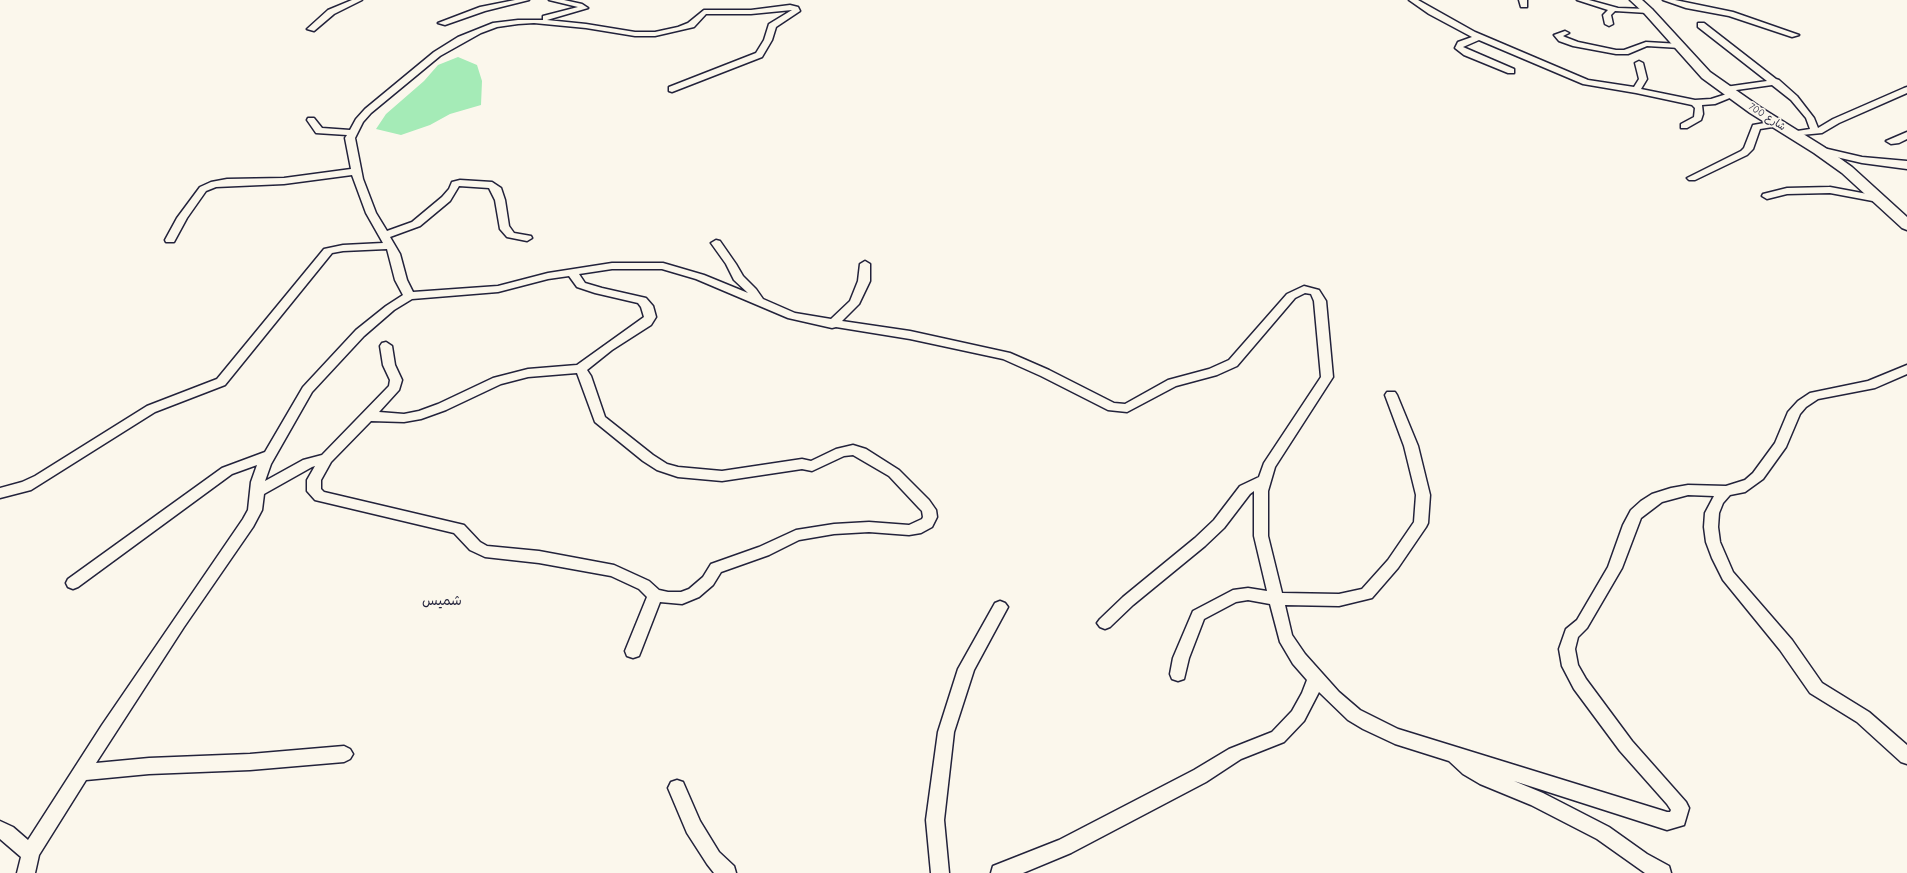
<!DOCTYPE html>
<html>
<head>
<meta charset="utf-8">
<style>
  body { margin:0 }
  canvas { display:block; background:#fbf7ec }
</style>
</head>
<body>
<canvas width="1907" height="873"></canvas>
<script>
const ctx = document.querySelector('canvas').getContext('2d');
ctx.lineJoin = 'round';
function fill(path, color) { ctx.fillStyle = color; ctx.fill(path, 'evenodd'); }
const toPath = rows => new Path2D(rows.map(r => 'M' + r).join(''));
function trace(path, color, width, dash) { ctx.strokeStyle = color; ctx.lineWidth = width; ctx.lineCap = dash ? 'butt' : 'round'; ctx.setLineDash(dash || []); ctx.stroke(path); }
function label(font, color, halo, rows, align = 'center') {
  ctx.font = font + ' "Comic Neue","Playpen Sans Arabic",sans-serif'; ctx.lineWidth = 3.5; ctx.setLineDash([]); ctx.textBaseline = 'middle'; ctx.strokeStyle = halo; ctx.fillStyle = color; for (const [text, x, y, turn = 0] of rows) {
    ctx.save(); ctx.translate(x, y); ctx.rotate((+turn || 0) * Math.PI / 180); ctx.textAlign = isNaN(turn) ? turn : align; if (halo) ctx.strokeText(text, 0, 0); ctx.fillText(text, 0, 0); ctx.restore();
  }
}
fill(toPath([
  [458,57,477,65,482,81,481,105,450,114,430,125,401,135,376,129,386,114,424,81,438,65]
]), '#a5ebb7');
const minor = toPath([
  [352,0,362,0,334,14,314,31,307,29,328,10,352,0],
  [515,0,529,0,485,11,445,25,438,23,480,7,515,0],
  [549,0,564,0,582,4,588,8,547,20,586,24,635,32,655,32,678,27,688,23,704,10,751,10,790,5,798,7,800,11,776,27,772,40,762,57,672,92,669,91,669,87,756,53,764,40,769,24,792,10,751,14,706,14,694,27,655,36,635,36,586,28,534,23,518,24,497,27,481,33,440,56,371,113,363,122,355,138,363,179,376,213,387,231,412,222,442,197,449,189,452,182,460,180,492,182,501,188,505,200,509,226,514,233,531,236,532,238,527,241,507,237,500,229,495,200,489,188,459,186,450,201,420,226,390,237,400,254,407,280,413,292,498,286,548,273,612,263,663,263,704,275,748,293,734,280,726,264,711,243,716,240,720,241,736,264,743,276,756,289,763,299,795,313,831,319,850,301,858,281,860,264,865,261,870,264,870,281,859,304,842,321,910,331,1010,353,1049,370,1114,403,1125,404,1168,380,1209,369,1229,360,1287,294,1304,286,1319,290,1326,301,1333,377,1275,467,1268,491,1268,536,1282,593,1339,594,1362,589,1388,560,1414,522,1416,495,1404,446,1385,395,1387,392,1395,392,1397,395,1418,446,1430,495,1428,523,1426,527,1398,568,1372,598,1339,606,1285,605,1292,635,1305,654,1339,692,1360,710,1398,729,1667,812,1670,812,1671,810,1667,804,1620,751,1574,689,1562,666,1559,649,1566,629,1577,620,1608,567,1623,525,1631,510,1641,501,1652,494,1671,488,1688,485,1726,486,1745,480,1753,473,1775,443,1788,412,1798,401,1810,393,1868,381,1907,365,1907,374,1875,388,1818,399,1806,407,1800,414,1786,447,1763,479,1745,492,1730,495,1723,503,1719,513,1718,527,1720,542,1733,572,1792,640,1822,683,1869,712,1907,745,1907,764,1901,762,1857,722,1810,693,1780,650,1723,580,1712,558,1706,542,1704,527,1705,513,1714,496,1688,495,1662,502,1641,518,1622,568,1587,628,1578,637,1575,649,1578,665,1586,679,1632,741,1686,802,1689,808,1684,825,1667,830,1514,781,1543,793,1609,827,1647,854,1669,866,1671,873,1645,873,1597,839,1531,805,1480,784,1463,774,1449,761,1395,744,1363,729,1348,720,1319,692,1304,721,1284,742,1241,759,1206,782,1071,853,1023,873,991,873,993,866,1059,840,1194,770,1229,749,1272,732,1292,711,1302,693,1307,680,1293,664,1280,642,1270,604,1248,600,1236,602,1204,619,1189,658,1184,679,1178,681,1172,679,1170,674,1173,658,1193,611,1233,590,1248,588,1267,591,1254,536,1254,491,1250,494,1224,528,1205,546,1133,605,1110,627,1105,629,1100,627,1097,623,1100,619,1123,597,1195,538,1214,520,1240,486,1259,477,1264,463,1321,377,1314,301,1311,294,1305,293,1295,298,1237,366,1217,375,1176,386,1127,412,1108,410,1041,376,1003,359,910,339,836,327,832,328,788,318,696,279,662,269,612,269,579,274,585,283,602,288,646,298,653,306,656,317,651,325,612,350,587,370,591,376,605,417,653,455,667,464,678,467,722,471,802,459,811,461,836,449,853,445,866,449,899,470,929,500,936,510,937,517,932,527,921,533,909,535,869,532,834,534,799,540,769,555,721,572,713,585,699,597,682,604,660,602,641,651,639,656,633,658,627,656,625,651,647,597,639,589,611,576,539,563,485,557,470,550,454,533,315,500,307,491,307,480,315,466,312,467,264,494,262,510,253,527,184,627,96,763,149,758,250,754,344,746,350,749,353,754,350,759,344,762,250,770,149,774,86,780,39,855,35,873,17,873,21,857,0,839,0,821,13,827,28,840,102,725,243,519,248,510,251,482,257,465,232,474,78,587,73,589,68,587,66,583,68,579,222,468,265,452,303,387,356,330,386,306,403,295,395,280,387,249,343,251,332,253,225,385,155,412,31,490,0,498,0,488,22,482,35,476,147,406,217,379,324,249,343,245,383,243,366,213,352,175,284,184,216,187,206,191,187,218,174,242,166,242,165,240,177,218,200,187,211,182,227,179,284,178,351,169,345,138,347,135,316,133,307,120,308,118,314,118,322,128,350,130,356,119,365,109,434,52,458,37,493,23,518,20,543,20,543,16,578,7,549,0],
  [569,276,577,287,595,293,638,303,641,307,644,317,577,365,528,369,493,378,438,404,419,411,404,414,379,412,399,390,402,380,395,365,392,346,386,342,382,343,380,346,383,365,390,380,389,386,322,455,303,460,265,481,271,464,312,392,364,336,394,310,412,299,498,292,548,279,569,276],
  [577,373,595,422,643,461,657,470,678,477,722,481,802,469,812,471,844,456,853,455,889,476,919,508,922,511,923,517,922,519,909,525,869,522,834,524,796,530,759,547,711,564,703,577,689,589,681,592,668,592,659,590,649,581,614,565,539,551,487,546,480,542,464,525,324,492,321,489,321,480,331,462,371,421,404,422,421,419,446,410,501,384,528,377,577,373],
  [1409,0,1418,0,1475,32,1588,80,1634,87,1639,79,1635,63,1639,61,1643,63,1647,79,1641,89,1695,100,1711,99,1733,92,1737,95,1715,104,1702,105,1703,114,1701,120,1687,128,1681,128,1681,124,1694,117,1695,108,1692,105,1636,93,1583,84,1479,40,1463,47,1514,69,1514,73,1508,73,1464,55,1455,48,1458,42,1472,37,1429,14,1409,0],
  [1519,0,1527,0,1527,7,1521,7,1519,0],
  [1577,0,1589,0,1618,8,1648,9,1652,11,1648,13,1615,11,1611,15,1613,24,1609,26,1605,24,1603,15,1608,10,1577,0],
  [1663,0,1675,0,1733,12,1799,35,1792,37,1729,16,1686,8,1663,0],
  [1698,23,1704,23,1776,79,1779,80,1797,96,1814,118,1818,128,1833,119,1904,88,1907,87,1907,93,1839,123,1822,133,1791,136,1791,132,1810,129,1806,118,1791,100,1772,85,1722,92,1722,88,1725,87,1767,81,1698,27,1698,23],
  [1565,31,1569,33,1563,36,1565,37,1578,42,1616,50,1624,50,1646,42,1680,44,1684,46,1680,48,1647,46,1628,54,1616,54,1573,46,1559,41,1554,35,1565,31],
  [1776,121,1781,124,1779,126,1760,129,1753,149,1747,155,1695,180,1689,180,1687,178,1741,151,1744,148,1753,125,1776,121],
  [1907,132,1907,139,1899,143,1891,144,1886,141,1907,132],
  [1830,187,1878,196,1883,199,1878,202,1830,193,1787,194,1767,199,1762,196,1763,194,1787,188,1830,187],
  [1000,601,1005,603,1008,607,974,670,954,732,944,820,949,873,931,873,926,820,938,732,958,669,995,603,1000,601],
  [677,780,683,782,700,821,719,852,734,866,736,873,714,873,707,864,687,833,668,788,671,782,677,780]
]);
const tertiary = toPath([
  [1819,147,1862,157,1907,161,1907,169,1862,163,1815,152,1813,150,1815,148,1819,147]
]);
const secondary = toPath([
  [1630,0,1642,0,1652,9,1710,72,1760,107,1824,147,1852,167,1907,217,1907,230,1902,228,1842,173,1814,153,1750,113,1702,78,1644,13,1630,0]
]);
trace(minor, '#22223b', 3);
trace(tertiary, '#22223b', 3);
trace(secondary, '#22223b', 3);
fill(minor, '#fbf7ec');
fill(tertiary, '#fbf7ec');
fill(secondary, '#fbf7ec');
label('10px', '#22223b', '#fbf7ec', [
  ["شارع 700",1767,117,33]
]);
label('14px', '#22223b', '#fbf7ec', [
  ["شميس",442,601]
]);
</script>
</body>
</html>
